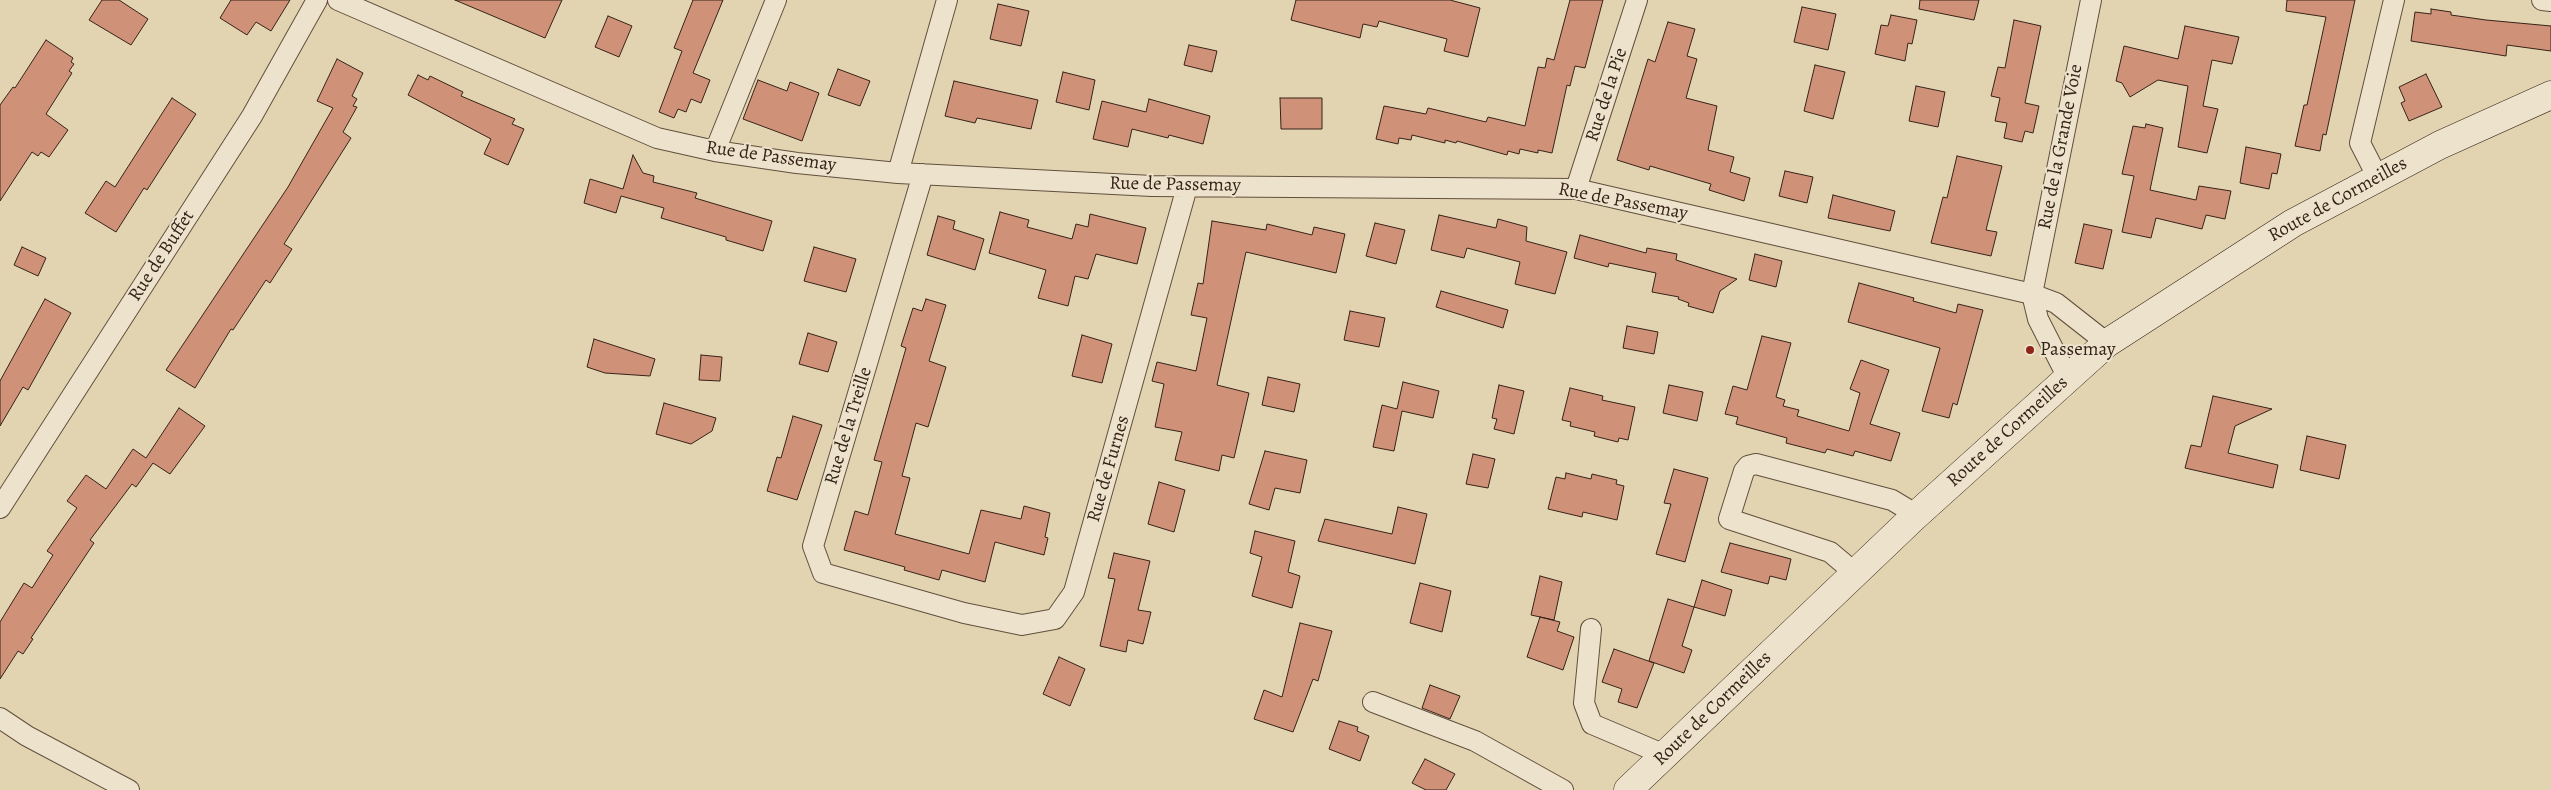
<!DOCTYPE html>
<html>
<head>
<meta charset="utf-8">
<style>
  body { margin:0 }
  canvas { display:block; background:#e3d4b1 }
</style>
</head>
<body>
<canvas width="2551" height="790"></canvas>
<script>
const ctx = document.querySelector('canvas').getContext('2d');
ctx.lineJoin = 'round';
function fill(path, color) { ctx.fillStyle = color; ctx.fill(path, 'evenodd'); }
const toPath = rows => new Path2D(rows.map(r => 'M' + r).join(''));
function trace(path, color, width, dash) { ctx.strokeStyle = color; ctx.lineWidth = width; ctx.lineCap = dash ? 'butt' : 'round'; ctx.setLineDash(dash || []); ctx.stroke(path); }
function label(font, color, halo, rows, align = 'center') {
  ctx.font = font + ' Alegreya,serif'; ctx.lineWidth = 4; ctx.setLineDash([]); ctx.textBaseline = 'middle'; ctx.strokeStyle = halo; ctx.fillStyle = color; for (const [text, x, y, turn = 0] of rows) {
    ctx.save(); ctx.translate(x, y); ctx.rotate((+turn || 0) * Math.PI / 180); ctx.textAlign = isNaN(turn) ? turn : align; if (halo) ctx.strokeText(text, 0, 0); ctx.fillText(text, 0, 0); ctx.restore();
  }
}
const building = toPath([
  [102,0,119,0,148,19,131,45,89,20,102,0],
  [231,0,290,0,271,31,256,22,247,35,220,18,231,0],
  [455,0,562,0,545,38,455,0],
  [693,0,723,0,693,73,710,80,701,103,691,99,686,112,678,109,674,118,659,112,682,51,674,48,693,0],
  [1296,0,1450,0,1480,8,1468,57,1444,51,1447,39,1379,21,1377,27,1363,24,1360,38,1291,20,1296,0],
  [1570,0,1603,0,1585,68,1575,66,1570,86,1567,85,1552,153,1538,150,1538,153,1520,149,1519,154,1508,151,1507,155,1457,141,1456,143,1445,140,1445,143,1412,135,1411,140,1399,138,1398,144,1376,139,1384,106,1426,114,1428,108,1486,122,1488,117,1525,126,1538,67,1545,68,1547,58,1554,60,1570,0],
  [1920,0,1979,0,1974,20,1919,9,1920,0],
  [2287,0,2355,0,2326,135,2323,134,2320,151,2295,146,2304,105,2307,105,2326,17,2286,11,2287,0],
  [998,4,1029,11,1021,46,990,39,998,4],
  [1802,7,1836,14,1828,50,1794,42,1802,7],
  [2431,9,2451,12,2451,15,2486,20,2551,26,2551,51,2507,45,2506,56,2411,41,2415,12,2431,14,2431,9],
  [1891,15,1917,20,1912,44,1908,43,1905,61,1875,54,1881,25,1888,26,1891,15],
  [608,16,632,26,619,57,595,47,608,16],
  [2014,20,2041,26,2025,103,2039,106,2033,133,2025,131,2022,142,2004,138,2007,123,1995,121,2000,98,1991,96,1998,67,2005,68,2014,20],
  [1668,22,1695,29,1687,56,1697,59,1686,98,1717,106,1708,150,1734,157,1730,172,1750,178,1744,201,1709,190,1711,184,1650,166,1649,170,1617,160,1648,59,1655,62,1668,22],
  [2185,26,2239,37,2232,64,2212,60,2203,106,2218,109,2207,153,2178,147,2188,86,2158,80,2130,97,2122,83,2116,81,2124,46,2178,59,2185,26],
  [46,40,73,58,71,62,74,64,69,71,72,73,46,114,68,130,49,157,41,152,38,156,32,152,0,201,0,105,13,87,15,88,46,40],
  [1189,45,1217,51,1212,72,1184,65,1189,45],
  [337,59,363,73,352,96,357,99,353,106,357,107,343,132,351,138,284,244,292,249,270,283,266,280,233,330,231,329,195,388,166,370,288,187,333,108,317,101,337,59],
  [1815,65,1845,72,1833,119,1804,111,1815,65],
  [838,69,870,81,860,106,828,95,838,69],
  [1063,72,1095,80,1089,110,1056,102,1063,72],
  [2426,74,2442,107,2409,121,2401,103,2405,101,2399,87,2426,74],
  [418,75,428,80,430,76,463,92,461,96,515,119,512,124,524,129,508,165,484,154,491,139,408,95,418,75],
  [758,80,787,91,790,82,819,93,802,141,743,119,758,80],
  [954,81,1038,100,1031,129,977,118,975,123,945,116,954,81],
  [1916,86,1945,92,1938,127,1909,121,1916,86],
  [172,98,196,114,147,190,144,188,116,232,85,213,106,181,115,187,172,98],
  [1280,98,1322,98,1322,129,1281,129,1280,98],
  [1149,99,1210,116,1203,144,1169,135,1168,138,1132,129,1128,147,1093,139,1102,101,1146,112,1149,99],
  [2146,124,2163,128,2150,190,2196,200,2199,186,2231,191,2225,219,2206,215,2202,229,2156,218,2151,238,2122,232,2134,176,2122,174,2133,126,2145,128,2146,124],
  [2246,147,2281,154,2277,174,2272,173,2269,189,2240,183,2246,147],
  [633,155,643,173,654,176,653,182,697,193,695,198,772,221,763,251,726,240,726,237,661,218,664,208,621,196,616,213,584,203,590,179,623,189,633,155],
  [1957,156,2002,166,1986,230,1997,232,1991,256,1931,243,1943,197,1947,198,1957,156],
  [1785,171,1813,177,1807,203,1779,196,1785,171],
  [1833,195,1895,211,1890,231,1828,218,1833,195],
  [1000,212,1029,220,1027,227,1072,239,1076,224,1088,227,1090,214,1146,228,1137,264,1096,254,1088,279,1075,276,1068,306,1038,298,1046,270,989,253,1000,212],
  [1439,215,1496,228,1498,219,1527,227,1526,241,1567,252,1555,294,1515,284,1520,262,1467,248,1464,258,1431,250,1439,215],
  [938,216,955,221,953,229,984,239,975,270,927,255,938,216],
  [1212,221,1266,230,1267,224,1312,235,1314,227,1345,234,1336,273,1246,252,1217,385,1249,393,1234,458,1222,455,1219,471,1175,460,1182,432,1155,427,1164,384,1152,381,1157,362,1196,371,1207,318,1191,315,1198,283,1203,284,1212,221],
  [1375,223,1405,230,1396,264,1366,256,1375,223],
  [2084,224,2112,230,2103,269,2075,263,2084,224],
  [1580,235,1646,253,1647,248,1677,254,1676,260,1737,279,1720,291,1713,313,1688,306,1689,303,1678,299,1679,297,1652,292,1656,273,1609,263,1608,267,1574,258,1580,235],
  [22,247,46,258,38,276,14,265,22,247],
  [814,247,856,259,846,292,804,281,814,247],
  [1755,254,1782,261,1776,287,1749,280,1755,254],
  [1859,283,1914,298,1913,301,1956,313,1958,304,1983,310,1957,405,1953,403,1949,418,1922,411,1940,348,1848,322,1859,283],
  [1441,291,1508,310,1503,328,1436,307,1441,291],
  [45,299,71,313,28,390,23,387,0,426,0,381,45,299],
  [926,299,946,305,929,361,946,367,928,427,916,423,902,476,910,478,895,534,969,554,981,510,1021,519,1024,506,1050,513,1045,537,1048,538,1044,555,995,542,985,582,942,570,939,580,904,570,905,567,844,550,855,511,868,515,882,462,874,460,906,348,901,346,913,308,922,311,926,299],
  [1350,311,1385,318,1379,347,1344,340,1350,311],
  [1627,326,1658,332,1654,354,1623,348,1627,326],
  [808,333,837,342,828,372,799,364,808,333],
  [1082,335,1112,344,1102,383,1072,376,1082,335],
  [1762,336,1791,343,1776,397,1785,400,1783,406,1799,410,1797,416,1849,431,1860,393,1850,389,1861,360,1889,370,1870,424,1900,433,1891,461,1855,451,1853,456,1827,449,1825,453,1786,443,1787,438,1736,424,1738,417,1725,414,1733,386,1747,390,1762,336],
  [594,339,655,359,650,376,605,373,587,367,594,339],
  [701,355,722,357,720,381,699,380,701,355],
  [1268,377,1300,384,1294,412,1262,405,1268,377],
  [1403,382,1439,391,1433,418,1402,411,1394,451,1373,447,1382,405,1397,409,1403,382],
  [1499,385,1524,391,1514,434,1494,429,1497,419,1492,418,1499,385],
  [1669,385,1703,392,1697,421,1663,413,1669,385],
  [1570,388,1603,396,1602,400,1635,407,1628,440,1619,438,1618,442,1594,436,1595,432,1570,426,1571,422,1562,420,1570,388],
  [2213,396,2272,409,2235,426,2228,453,2278,465,2273,488,2185,468,2191,445,2201,447,2213,396],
  [664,403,716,418,712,431,691,444,656,434,664,403],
  [179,408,205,426,170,474,153,463,136,487,132,484,90,540,94,543,31,638,33,639,23,654,18,651,0,679,0,622,24,583,32,588,53,555,47,551,77,508,67,501,86,475,106,489,133,449,146,458,179,408],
  [793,416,822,425,797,500,767,491,777,457,781,458,793,416],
  [2307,436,2346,445,2339,479,2300,470,2307,436],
  [1265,451,1307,460,1300,493,1275,488,1269,510,1249,504,1265,451],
  [1473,454,1495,459,1488,488,1466,484,1473,454],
  [1674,469,1708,478,1685,562,1656,554,1671,504,1664,503,1674,469],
  [1566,473,1591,479,1592,474,1617,480,1616,484,1624,486,1617,520,1583,512,1582,517,1548,509,1556,477,1565,479,1566,473],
  [1159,482,1185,490,1174,532,1148,524,1159,482],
  [1398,507,1427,514,1415,564,1318,541,1325,519,1392,534,1398,507],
  [1255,531,1295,541,1288,572,1300,576,1292,608,1252,596,1262,557,1250,553,1255,531],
  [1730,543,1791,559,1786,580,1770,576,1768,584,1721,572,1730,543],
  [1114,553,1150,561,1138,610,1151,612,1143,644,1128,640,1126,652,1100,646,1115,579,1108,578,1114,553],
  [1540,576,1562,582,1554,620,1531,615,1540,576],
  [1702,580,1732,590,1725,616,1694,607,1702,580],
  [1420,583,1451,591,1442,632,1410,623,1420,583],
  [1668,599,1694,607,1682,646,1692,650,1684,673,1649,661,1668,599],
  [1540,617,1560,622,1557,631,1574,637,1563,670,1527,657,1540,617],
  [1300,623,1332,631,1318,681,1313,679,1293,732,1254,719,1264,690,1282,697,1300,623],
  [1614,649,1654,663,1637,708,1618,702,1622,689,1602,682,1614,649],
  [1059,657,1085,669,1070,706,1043,694,1059,657],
  [1430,685,1460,696,1450,719,1422,708,1430,685],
  [1339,721,1358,727,1357,731,1369,736,1360,761,1329,749,1339,721],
  [1425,759,1455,774,1446,790,1426,790,1412,783,1425,759]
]);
fill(building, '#d09179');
trace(building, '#362318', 1);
const street = toPath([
  [338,0,657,138,715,151,797,163,898,173,1152,186,1576,189,2032,294,2056,303,2107,343],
  [2542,0,2551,1],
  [715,151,776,0],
  [898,173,947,0],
  [923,174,813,546,823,573,964,613,1022,625,1055,619,1074,592,1187,187],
  [2378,178,2360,143,2394,0],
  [1576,189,1637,0],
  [2068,378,2038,319,2032,294,2091,0],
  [0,508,252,116,317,0],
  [1855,573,1830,552,1729,519,1744,471,1748,466,1756,464,1892,500,1907,509,1914,517],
  [1591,629,1584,703,1592,724,1665,755],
  [1373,702,1475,741,1563,790],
  [0,718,27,736,129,790]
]);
const secondary = toPath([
  [1628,790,1914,517,2107,343,2293,223,2440,145,2551,95]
]);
trace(street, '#614f3e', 22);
trace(secondary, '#362318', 29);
trace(street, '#ede3cc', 20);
trace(secondary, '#ede3cc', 28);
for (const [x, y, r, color] of [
  [2030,350,5,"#8f2418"]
]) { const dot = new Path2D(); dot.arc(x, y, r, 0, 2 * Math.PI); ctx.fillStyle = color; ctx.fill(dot); trace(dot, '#ede3cc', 2); }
label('19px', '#362318', '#ede3cc', [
  ["Rue de la Pie",1607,95,-72],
  ["Rue de la Grande Voie",2061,147,-79],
  ["Rue de Passemay",771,157,8],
  ["Rue de Passemay",1175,185,1],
  ["Route de Cormeilles",2338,200,-29],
  ["Rue de Passemay",1623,202,11],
  ["Rue de Buffet",162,256,-57],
  ["Rue de la Treille",849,426,-73],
  ["Route de Cormeilles",2008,432,-42],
  ["Rue de Furnes",1109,469,-74],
  ["Route de Cormeilles",1713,709,-44]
]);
label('19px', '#362318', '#ede3cc', [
  ["Passemay",2040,350]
], 'left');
</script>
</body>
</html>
